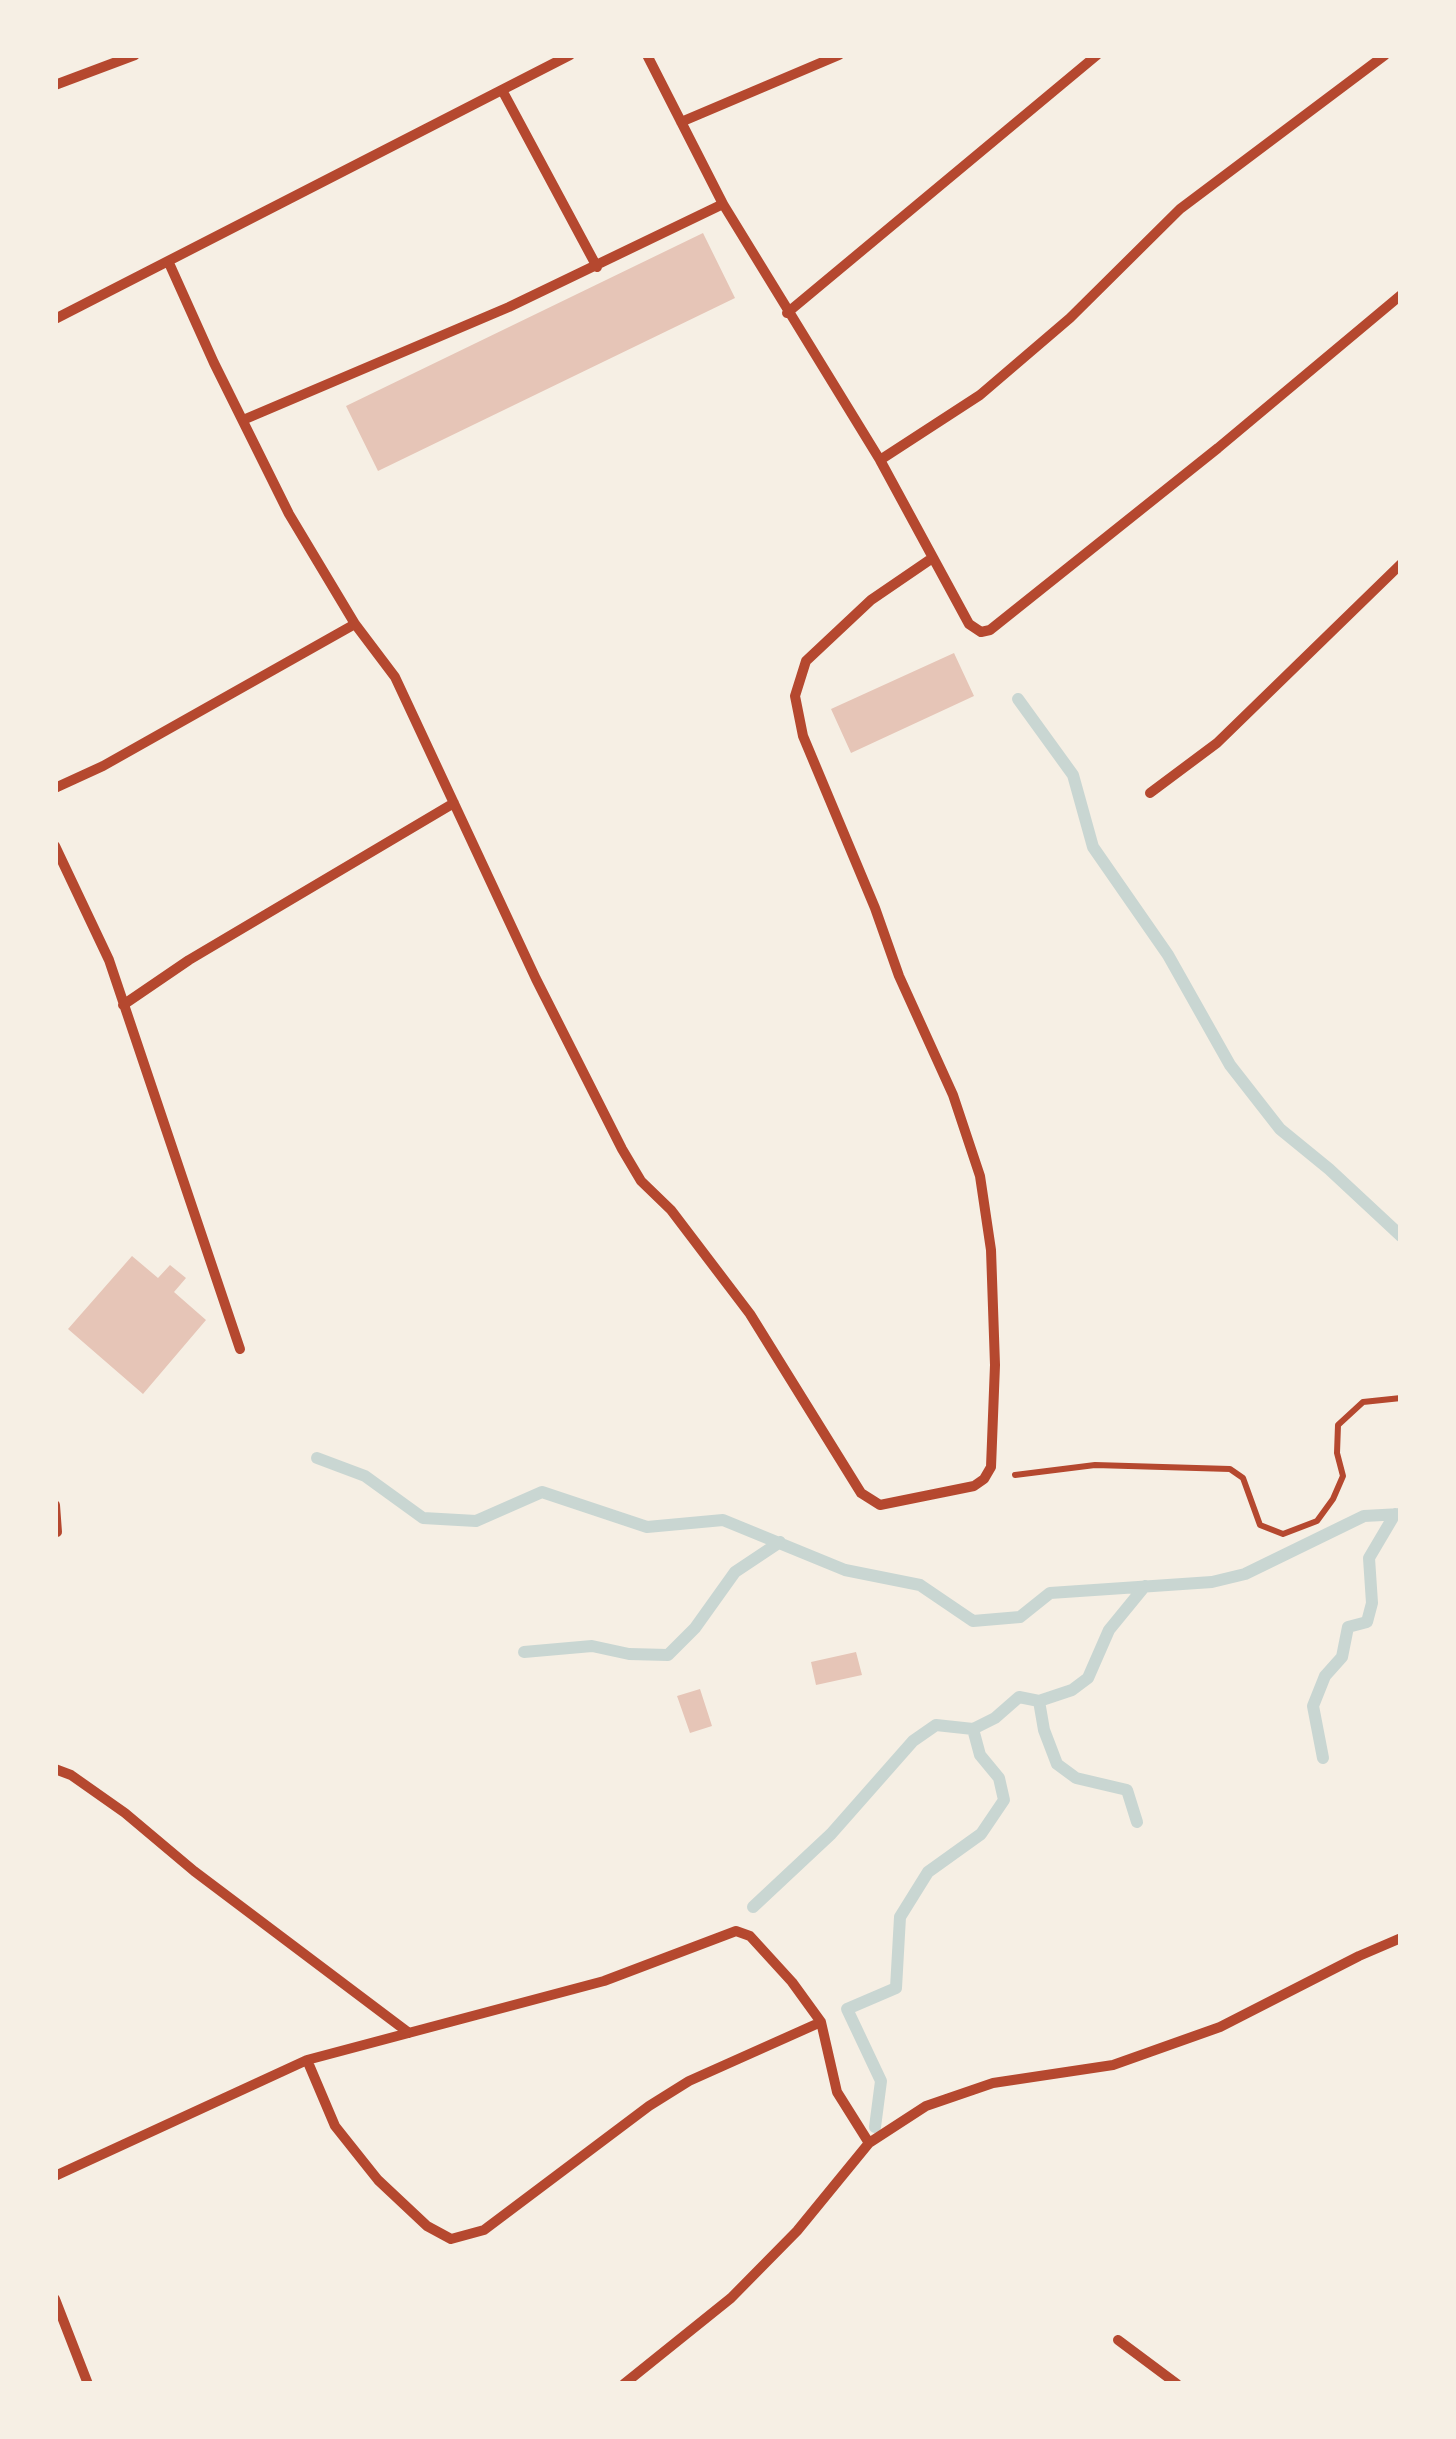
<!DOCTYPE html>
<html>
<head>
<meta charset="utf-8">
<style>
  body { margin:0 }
  #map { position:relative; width:1456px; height:2439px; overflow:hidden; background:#f6efe4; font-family:Roboto,sans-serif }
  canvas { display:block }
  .frame { position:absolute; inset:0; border:58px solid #f6efe4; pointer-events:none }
</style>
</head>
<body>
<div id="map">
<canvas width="1456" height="2439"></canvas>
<div class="frame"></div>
</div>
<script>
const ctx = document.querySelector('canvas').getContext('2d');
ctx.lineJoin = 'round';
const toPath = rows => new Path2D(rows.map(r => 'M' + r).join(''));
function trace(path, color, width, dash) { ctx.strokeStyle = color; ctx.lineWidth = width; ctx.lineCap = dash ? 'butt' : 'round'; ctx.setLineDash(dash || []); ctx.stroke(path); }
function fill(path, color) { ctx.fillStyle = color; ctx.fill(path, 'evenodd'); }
trace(toPath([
  [1018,699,1073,775,1093,847,1168,955,1230,1065,1280,1129,1329,1169,1401,1236],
  [317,1458,365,1476,423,1518,476,1521,542,1492,647,1527,723,1520,845,1570,920,1585,973,1621,1020,1617,1050,1593,1212,1582,1245,1574,1364,1516,1401,1514],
  [524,1652,592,1646,629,1654,668,1655,695,1628,735,1572,780,1542],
  [1039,1701,1044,1730,1057,1764,1076,1778,1127,1790,1137,1822],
  [1323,1758,1313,1706,1325,1676,1342,1657,1348,1627,1367,1622,1372,1603,1369,1558,1395,1514],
  [753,1907,831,1834,913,1741,936,1725,973,1729,995,1718,1019,1697,1039,1701,1072,1690,1088,1678,1109,1630,1145,1586],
  [875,2127,881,2081,847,2009,896,1988,900,1917,928,1872,981,1834,1004,1800,999,1778,980,1755,973,1729]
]), '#c9d6d2', 12);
fill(toPath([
  [703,233,735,298,378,471,346,406],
  [954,653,974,696,851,753,831,709],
  [132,1256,158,1278,170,1265,186,1278,174,1292,206,1320,143,1394,68,1329],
  [856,1652,862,1675,816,1685,811,1662],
  [700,1689,712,1726,690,1733,677,1696]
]), '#e6c5b7');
trace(toPath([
  [1015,1475,1095,1465,1230,1469,1243,1478,1260,1525,1283,1534,1317,1521,1333,1499,1343,1476,1337,1453,1338,1425,1363,1402,1401,1398]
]), '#b5482f', 6);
trace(toPath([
  [647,55,723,204,880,460,969,624,981,632,990,630,1218,448,1401,295],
  [55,85,135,55],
  [502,90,597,267],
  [681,122,839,55],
  [169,263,214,363,289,514,355,624,395,677,536,979,622,1149,641,1181,671,1210,750,1314,861,1493,880,1505,974,1486,984,1479,991,1467,995,1365,991,1250,980,1176,953,1095,899,976,875,908,803,736,795,696,806,661,871,600,931,559],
  [787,313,1097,55],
  [55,319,570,55],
  [243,420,509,307,723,204],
  [880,460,980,395,1070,318,1180,209,1385,55],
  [55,788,103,766,355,624],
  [1150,793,1217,743,1401,564],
  [55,846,109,960,240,1349],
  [123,1005,189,960,454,803],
  [55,1505,57,1532],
  [55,1769,71,1775,125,1813,194,1871,409,2033],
  [307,2060,335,2126,378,2180,427,2226,451,2239,484,2230,649,2106,689,2081,821,2022],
  [55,2176,307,2060,604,1981,736,1931,750,1936,792,1982,821,2022,837,2092,869,2143],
  [55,2299,88,2384],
  [1118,2340,1177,2384],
  [624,2384,731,2298,797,2231,869,2143,926,2106,993,2083,1113,2065,1220,2027,1359,1956,1401,1938]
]), '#b5482f', 10);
</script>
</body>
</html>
